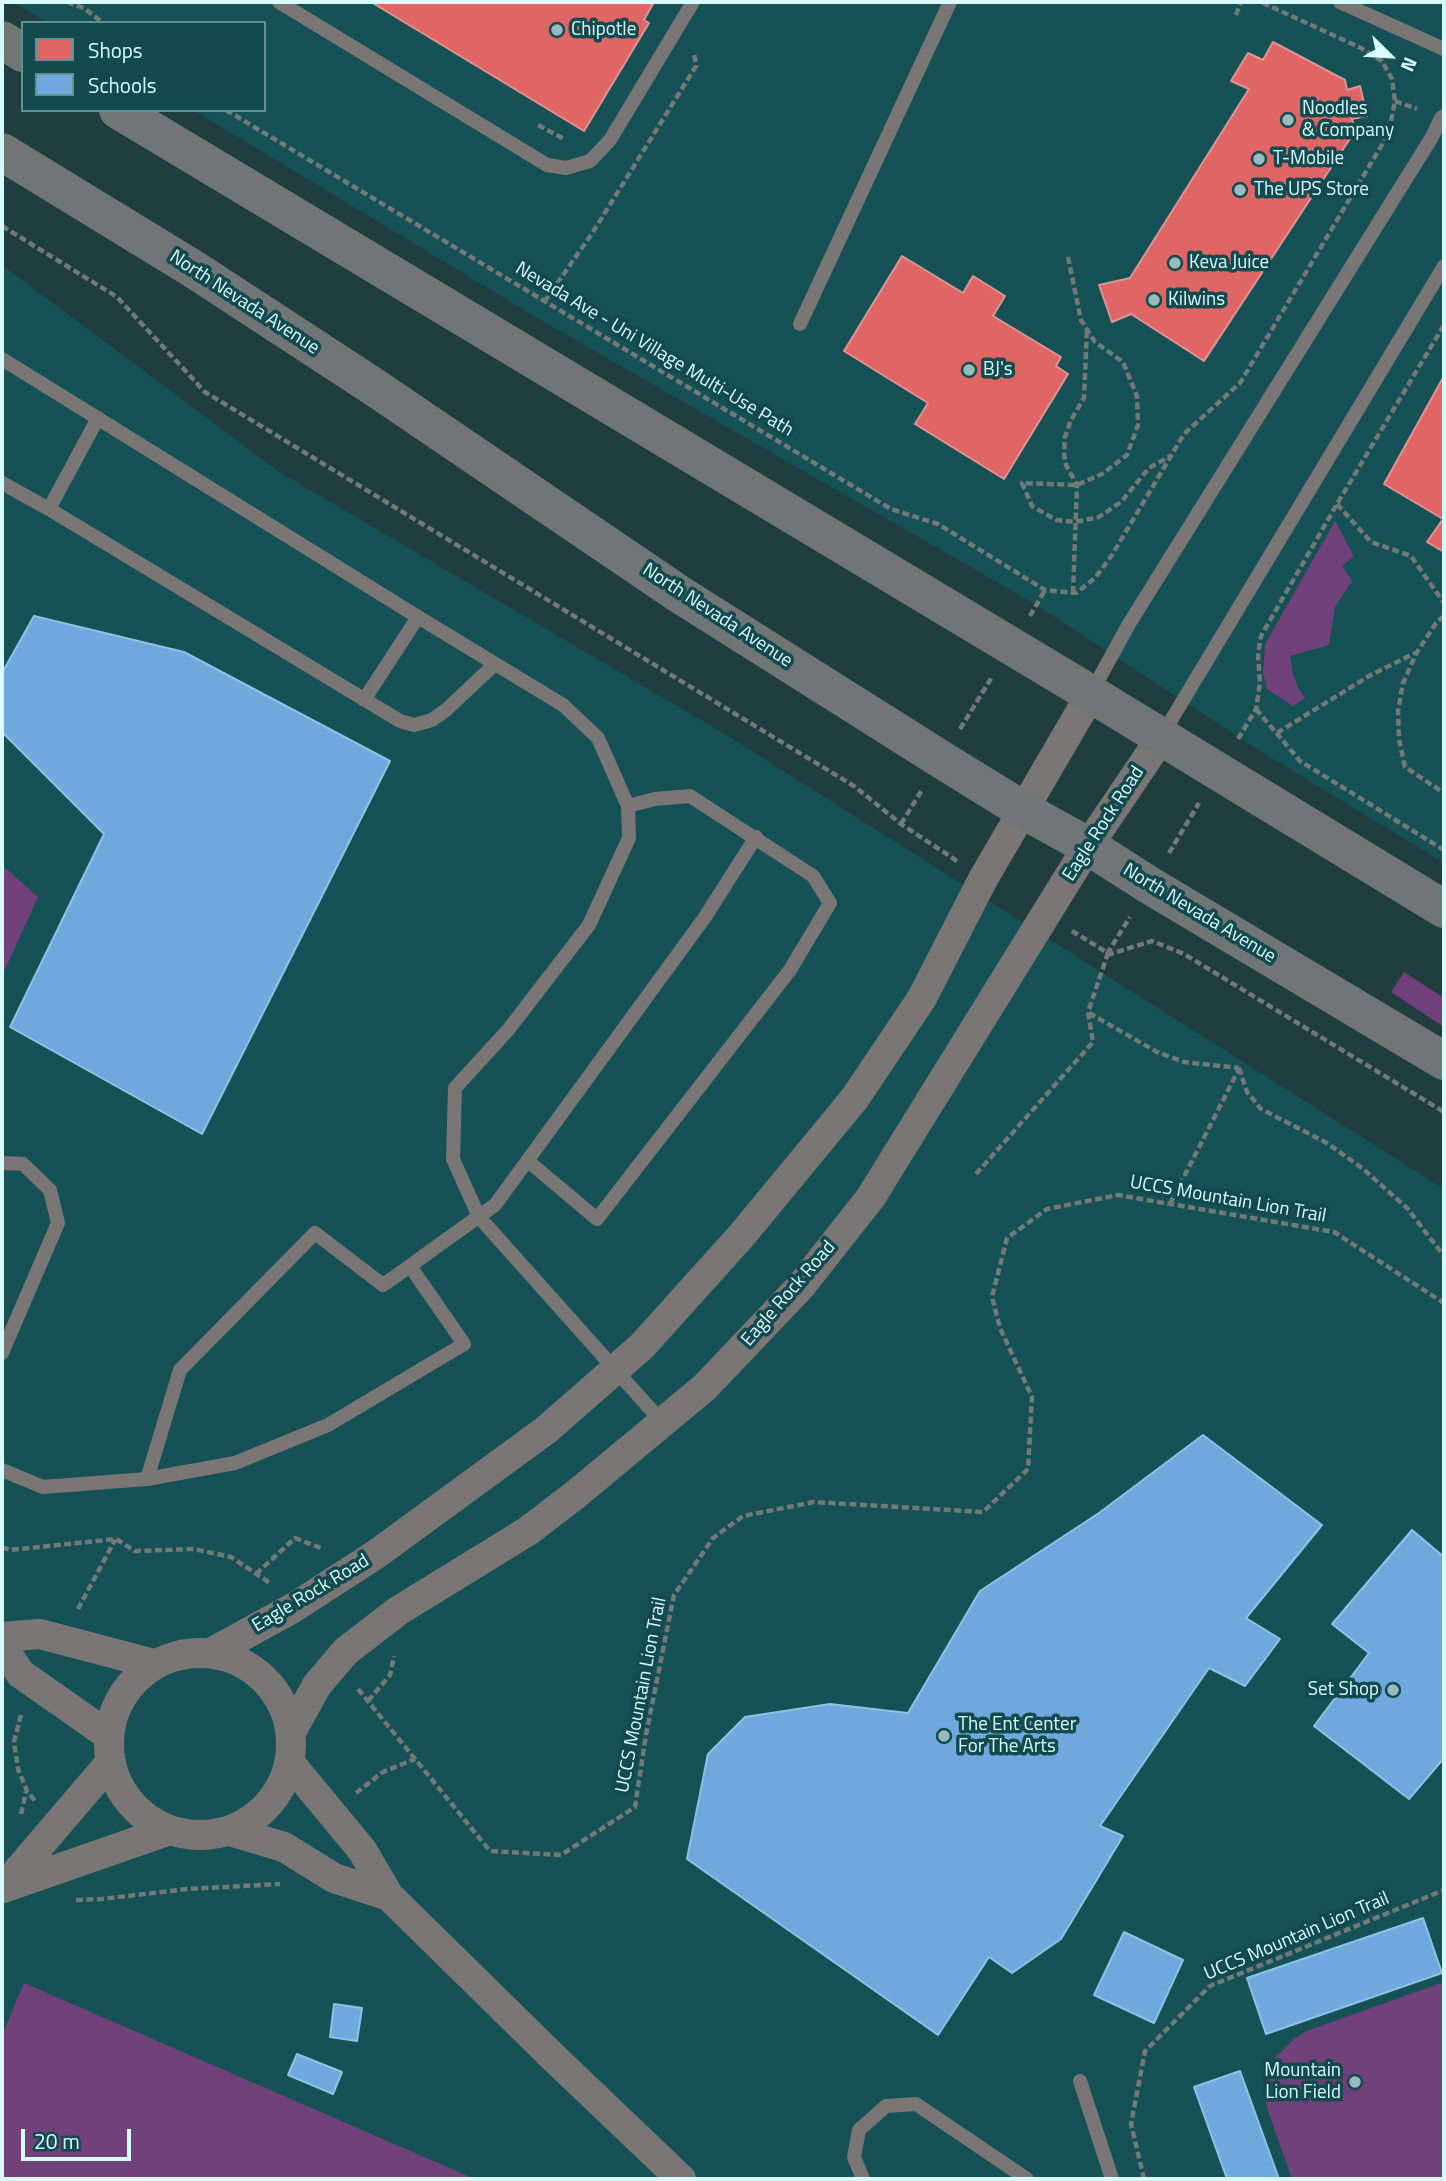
<!DOCTYPE html>
<html>
<head>
<meta charset="utf-8">
<style>
  body { margin:0 }
  #map { position:relative; width:1446px; height:2181px; overflow:hidden; background:#203e40; font-family:"Titillium Web",sans-serif }
  canvas { display:block }
  .frame { position:absolute; inset:0; border:4px solid #d8fcff; pointer-events:none }
  .legend { position:absolute; left:21px; top:21px; width:245px; height:91px; box-sizing:border-box; background:#124a4e; border:2px solid #619195; margin:0; padding:9px 12px; list-style:none; font-size:21px; color:#d8fcff }
  .legend li { display:flex; align-items:center; gap:14px; height:35px }
  .legend b { width:35px; border:2px solid #619195 }
  .north { position:absolute; left:1355px; top:21px; width:70px; height:70px; -webkit-text-stroke:5px #124a4e; paint-order:stroke; rotate:114deg; font-size:19px; font-weight:700; line-height:28px; text-align:center; color:#d8fcff }
  .north::after { content:''; display:block; margin:auto; width:24px; height:32px; background:#d8fcff; clip-path:polygon(50% 0,100% 100%,50% 72%,0 100%) }
  .scale { position:absolute; left:21px; top:2129px; width:110px; height:32px; box-sizing:border-box; border:4px solid #d8fcff; border-top:0; padding-left:9px; font-size:21px; line-height:24px; white-space:nowrap; color:#d8fcff; -webkit-text-stroke:5px #124a4e; paint-order:stroke }
</style>
</head>
<body>
<div id="map">
<canvas width="1446" height="2181"></canvas>
<div class="frame"></div>
<ul class="legend">
<li><b style="height:19px;background:#e06666"></b>Shops</li>
<li><b style="height:19px;background:#6fa8dc"></b>Schools</li>
</ul>
<div class="north">N</div>
<div class="scale">20 m</div>
</div>
<script>
const ctx = document.querySelector('canvas').getContext('2d');
ctx.lineJoin = 'round';
function fill(path, color) { ctx.fillStyle = color; ctx.fill(path, 'evenodd'); }
const toPath = rows => new Path2D(rows.map(r => 'M' + r).join(''));
function trace(path, color, width, dash) { ctx.strokeStyle = color; ctx.lineWidth = width; ctx.lineCap = dash ? 'butt' : 'round'; ctx.setLineDash(dash || []); ctx.stroke(path); }
function label(font, color, halo, rows, align = 'center') {
  ctx.font = font + ' "Titillium Web",sans-serif'; ctx.lineWidth = 7; ctx.setLineDash([]); ctx.textBaseline = 'middle'; ctx.strokeStyle = halo; ctx.fillStyle = color; for (const [text, x, y, turn = 0] of rows) {
    ctx.save(); ctx.translate(x, y); ctx.rotate((+turn || 0) * Math.PI / 180); ctx.textAlign = isNaN(turn) ? turn : align; if (halo) ctx.strokeText(text, 0, 0); ctx.fillText(text, 0, 0); ctx.restore();
  }
}
fill(toPath([
  [13,2,1444,2,1444,863,1257,749,1033,603,539,319,193,110,264,110,264,23,48,23],
  [2,265,278,471,725,734,1444,1189,1444,2179,2,2179]
]), '#155155');
fill(toPath([
  [1335,521,1354,556,1342,566,1352,581,1335,607,1329,645,1290,656,1293,674,1298,688,1305,698,1293,706,1267,689,1263,673,1265,644],
  [2,865,38,897,2,976],
  [1404,972,1444,998,1444,1027,1391,992],
  [1444,1982,1444,2179,1292,2179,1267,2108,1265,2090,1268,2073,1273,2060,1295,2038,1309,2030],
  [24,1983,475,2179,2,2179,2,2035]
]), '#70417b');
const shops = toPath([
  [371,2,654,2,644,20,649,23,584,131,371,2],
  [1273,42,1345,80,1347,90,1360,86,1367,116,1352,119,1355,131,1204,361,1131,314,1112,322,1099,285,1130,278,1249,89,1231,81,1248,53,1263,60,1273,42],
  [902,256,963,293,973,276,1005,296,993,316,1061,357,1056,366,1068,374,1004,479,915,424,928,403,844,351,902,256],
  [1444,376,1444,552,1427,542,1443,519,1384,484,1444,376]
]);
fill(shops, '#e06666');
trace(shops, '#de9394', 2);
const schools = toPath([
  [34,616,184,652,390,761,202,1134,10,1027,104,834,2,732,2,673,34,616],
  [1203,1435,1322,1525,1246,1618,1280,1639,1245,1686,1209,1668,1100,1826,1123,1836,1061,1939,1012,1973,989,1957,938,2035,687,1859,708,1754,745,1717,830,1704,908,1713,980,1591,1099,1513,1203,1435],
  [1412,1530,1444,1557,1444,1758,1409,1799,1314,1726,1369,1653,1332,1624,1412,1530],
  [1423,1918,1442,1973,1266,2034,1247,1978,1423,1918],
  [1124,1932,1183,1960,1154,2023,1094,1995,1124,1932],
  [334,2004,362,2008,357,2041,330,2037,334,2004],
  [297,2054,342,2072,333,2094,288,2075,297,2054],
  [1240,2071,1279,2179,1227,2179,1194,2087,1240,2071]
]);
fill(schools, '#6fa8dc');
trace(schools, '#8ec1e6', 2);
trace(toPath([
  [67,2,84,8,103,23],
  [1236,15,1241,2],
  [1395,101,1417,109],
  [226,110,891,509,938,524,1045,590,1076,593,1095,578,1112,555,1184,434,1240,383,1383,143,1391,121,1395,101,1392,79,1382,61,1361,48,1261,2],
  [538,125,564,139],
  [2,226,117,297,205,392,854,786,901,824,957,861],
  [1068,257,1081,320,1095,342,1123,362,1137,396,1138,425,1127,455,1102,474,1077,485,1022,483,1032,506,1056,520,1075,522,1099,517,1121,502,1149,468,1172,455],
  [545,301,593,232,696,66,694,53],
  [1337,504,1371,542,1411,556,1444,603],
  [1073,593,1077,485,1066,465,1064,454,1065,437,1071,420,1084,398,1087,329],
  [1030,616,1045,590],
  [1444,616,1436,623,1417,652,1403,683,1398,711,1399,739,1405,767,1444,793],
  [1256,709,1300,761,1444,850],
  [960,729,992,677],
  [1277,733,1369,676,1415,653],
  [1238,739,1256,709,1260,683,1258,655,1261,636,1337,504,1444,325],
  [901,824,922,790],
  [1169,853,1199,803],
  [1107,954,1130,917],
  [1107,955,1152,941,1184,954,1444,1112],
  [1089,1013,1157,1052,1184,1062,1239,1068],
  [1239,1068,1247,1092,1261,1109,1327,1143,1362,1168,1407,1208,1444,1256],
  [976,1174,1093,1042,1088,1012,1108,953,1072,931],
  [1170,1204,1239,1069],
  [2,1547,10,1550,116,1539,135,1551,194,1549,231,1557,270,1583],
  [256,1574,295,1538,323,1549],
  [78,1609,115,1540],
  [358,1689,490,1851,561,1855,635,1807,646,1735,674,1595,713,1538,743,1516,814,1502,983,1512,1028,1469,1032,1397,1000,1328,992,1297,1007,1238,1047,1209,1118,1195,1334,1232,1444,1303],
  [368,1701,390,1675,394,1656],
  [21,1715,14,1742,18,1769,27,1791,36,1802],
  [356,1793,383,1772,415,1759],
  [21,1814,26,1792],
  [76,1900,102,1899,187,1889,280,1884],
  [1144,2179,1131,2124,1145,2051,1210,1986,1444,1890]
]), '#737979', 4.5, [7, 3.5]);
trace(toPath([
  [279,2,547,165,566,168,590,161,610,140,693,2],
  [1340,2,1444,49],
  [800,324,950,2],
  [2,359,418,617,364,700],
  [2,483,49,509,400,721,414,725,432,720,446,710,495,664],
  [49,509,98,418],
  [418,617,563,705,598,738,628,806,629,838,589,925,508,1030,455,1088,453,1159,479,1217,662,1422],
  [1091,693,1129,624,1432,137,1441,118,1444,116],
  [1161,737,1444,266],
  [528,1161,597,1219,790,970,830,903,813,876,690,796,655,799,628,806],
  [2,1163,23,1164,50,1190,58,1223,2,1353],
  [410,1266,464,1344,328,1425,235,1463,147,1479,180,1370,315,1233,383,1285,410,1266,443,1242,495,1205,705,917,756,837],
  [2,1470,43,1487,147,1479],
  [1080,2081,1112,2179],
  [863,2179,854,2157,859,2130,886,2106,916,2104,1027,2179]
]), '#7b7676', 14);
trace(toPath([
  [2,1637,40,1634,154,1664],
  [2,1647,21,1674,108,1735],
  '109 1744a91 91 0 1 1 182 0a91 91 0 1 1-182 0Z',
  [211,1653,293,1608,375,1555,546,1430,642,1346,742,1235,855,1098,922,998,983,879,1091,694],
  [291,1732,317,1685,346,1651,398,1611,528,1531,575,1495,705,1387,801,1286,871,1197,1088,846,1161,738],
  [290,1763,362,1850,389,1896,552,2056,681,2179],
  [230,1831,284,1847,334,1878,389,1896],
  [4,1887,109,1764],
  [3,1888,167,1831]
]), '#7b7676', 30);
trace(toPath([
  [2,40,23,53],
  [118,110,1091,694,1444,909],
  [2,152,195,270,374,387,679,594,942,760,1023,810,1088,846,1149,885,1444,1061]
]), '#707576', 38);
for (const [x, y, r, color] of [
  [557,30,7,"#98babc"],
  [1288,120,7,"#98babc"],
  [1259,159,7,"#98babc"],
  [1240,190,7,"#98babc"],
  [1175,263,7,"#98babc"],
  [1154,300,7,"#98babc"],
  [969,370,7,"#98babc"],
  [1393,1690,7,"#98babc"],
  [944,1736,7,"#98babc"],
  [1355,2082,7,"#98babc"]
]) { const dot = new Path2D(); dot.arc(x, y, r, 0, 2 * Math.PI); ctx.fillStyle = color; ctx.fill(dot); trace(dot, '#124a4e', 2.5); }
label('19px', '#d8fcff', '#124a4e', [
  ["Chipotle",571,30],
  ["Noodles",1302,109],
  ["& Company",1302,131],
  ["T-Mobile",1273,159],
  ["The UPS Store",1254,190],
  ["Keva Juice",1189,263],
  ["Kilwins",1168,300],
  ["BJ's",983,370],
  ["Set Shop",1379,1690,"right"],
  ["The Ent Center",958,1725],
  ["For The Arts",958,1747],
  ["Mountain",1341,2071,"right"],
  ["Lion Field",1341,2093,"right"]
], 'left');
label('19px', '#d8fcff', '#124a4e', [
  ["North Nevada Avenue",244,303,33],
  ["Nevada Ave - Uni Village Multi-Use Path",654,350,31],
  ["North Nevada Avenue",717,616,33],
  ["Eagle Rock Road",1104,824,-57],
  ["North Nevada Avenue",1199,914,31],
  ["UCCS Mountain Lion Trail",1228,1200,10],
  ["Eagle Rock Road",789,1294,-49],
  ["Eagle Rock Road",311,1594,-31],
  ["UCCS Mountain Lion Trail",642,1695,-79],
  ["UCCS Mountain Lion Trail",1297,1937,-23]
]);
</script>
</body>
</html>
